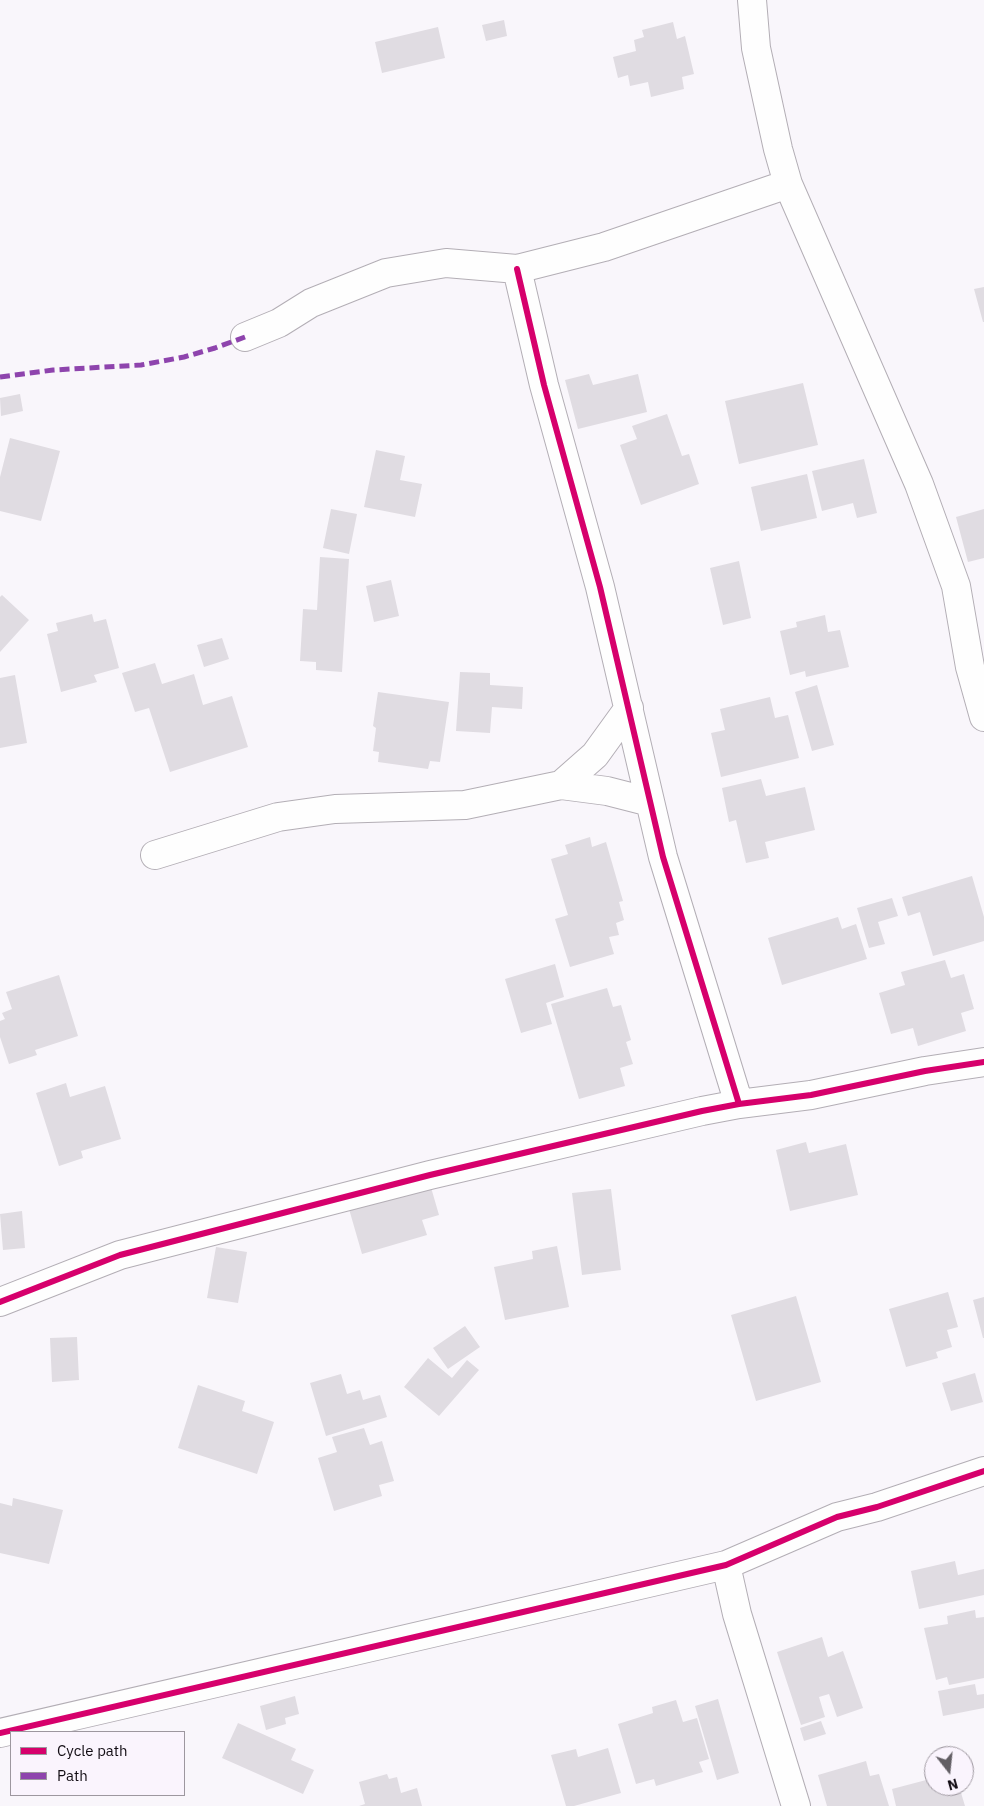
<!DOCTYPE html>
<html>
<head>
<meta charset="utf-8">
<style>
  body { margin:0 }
  #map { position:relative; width:984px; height:1806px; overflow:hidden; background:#f9f6fb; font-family:"IBM Plex Sans",sans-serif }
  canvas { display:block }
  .legend { position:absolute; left:10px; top:1731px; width:175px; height:65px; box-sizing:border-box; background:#faf4fd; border:1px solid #9d979f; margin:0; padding:6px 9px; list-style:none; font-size:15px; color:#110c13 }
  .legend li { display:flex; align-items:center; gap:10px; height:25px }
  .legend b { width:25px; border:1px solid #9d979f }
  .north { position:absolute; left:924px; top:1746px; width:50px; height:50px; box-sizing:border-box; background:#faf4fd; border:1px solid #9d979f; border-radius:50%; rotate:164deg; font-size:14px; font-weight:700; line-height:20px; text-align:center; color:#110c13 }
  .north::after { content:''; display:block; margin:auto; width:18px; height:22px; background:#625e64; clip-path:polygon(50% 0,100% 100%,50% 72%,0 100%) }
</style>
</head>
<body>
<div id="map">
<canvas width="984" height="1806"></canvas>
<ul class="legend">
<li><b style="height:6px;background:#d6006c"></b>Cycle path</li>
<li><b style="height:6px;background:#8e44ad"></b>Path</li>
</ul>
<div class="north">N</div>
</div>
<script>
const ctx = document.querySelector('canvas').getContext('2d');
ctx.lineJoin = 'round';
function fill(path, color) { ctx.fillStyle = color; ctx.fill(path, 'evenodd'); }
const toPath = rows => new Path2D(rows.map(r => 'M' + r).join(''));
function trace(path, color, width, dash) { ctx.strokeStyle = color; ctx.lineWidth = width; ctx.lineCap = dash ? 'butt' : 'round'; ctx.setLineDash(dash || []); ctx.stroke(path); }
fill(toPath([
  [504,20,507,36,486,41,482,25],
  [673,22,677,39,685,36,694,74,682,77,684,89,651,97,648,82,630,86,628,75,618,78,613,57,636,51,634,40,644,37,642,30],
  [438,27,445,58,382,73,375,42],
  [984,287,984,322,983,322,974,289],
  [589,374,593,385,638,374,647,412,578,429,565,380],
  [803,383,818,445,739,464,725,401],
  [20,394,23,411,1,416,0,398],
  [667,414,682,456,689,454,699,484,641,505,620,445,637,439,632,426],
  [10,438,60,451,41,521,0,511,0,477],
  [376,450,405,456,400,480,422,484,415,517,364,507],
  [864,459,877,513,857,518,853,503,822,511,812,471],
  [807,474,817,518,761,531,751,487],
  [331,509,357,514,349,554,323,548],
  [984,509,984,558,968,562,956,517],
  [320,557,349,559,342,672,316,670,316,662,300,661,303,609,317,610],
  [739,561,751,618,723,625,710,568],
  [391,580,399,616,374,622,366,586],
  [2,595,29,620,0,652,0,597],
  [92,614,94,622,106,619,119,668,94,675,97,682,61,692,47,634,58,631,56,623],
  [825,615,828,632,840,630,849,667,806,677,805,671,790,675,780,631,797,627,796,622],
  [222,638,229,659,204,667,197,645],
  [155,663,162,684,194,674,203,705,232,696,248,747,170,772,149,708,135,712,122,673],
  [460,672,490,673,490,685,523,687,522,709,492,707,490,733,456,731],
  [15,675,27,743,0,748,0,678],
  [817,685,834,745,812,751,795,692],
  [378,692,449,702,440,762,430,761,428,769,378,762,379,752,373,751,376,728,373,726],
  [770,697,775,718,788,715,799,758,721,777,711,733,725,730,720,709],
  [761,779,766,796,805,787,815,830,765,842,769,858,746,863,736,820,729,822,722,788],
  [590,837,592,847,606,842,623,901,619,902,624,920,616,923,619,935,609,937,614,954,570,967,555,919,568,915,551,859,568,854,565,845],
  [972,876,984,917,984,941,933,956,920,912,908,916,902,897],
  [892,898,898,916,878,922,885,944,869,948,857,908],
  [838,917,842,929,856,924,867,959,782,985,768,938],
  [945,960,951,978,964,974,974,1009,961,1013,966,1031,918,1046,913,1028,891,1034,879,993,905,985,901,972],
  [555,964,564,997,546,1003,552,1024,521,1033,505,979],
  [59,975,78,1036,35,1050,37,1055,9,1064,0,1037,0,1021,5,1019,2,1013,12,1009,6,992],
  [607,988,613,1007,621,1005,631,1040,626,1042,633,1064,620,1068,625,1086,579,1099,551,1004],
  [66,1083,70,1097,105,1086,121,1139,81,1151,83,1158,59,1166,36,1093],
  [806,1142,809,1153,846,1144,858,1195,790,1211,776,1150],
  [430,1184,439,1215,422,1220,427,1235,362,1254,349,1209],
  [611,1189,621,1270,582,1275,572,1193],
  [22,1211,25,1248,3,1250,0,1214],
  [557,1246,569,1307,505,1320,494,1267,533,1259,532,1251],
  [216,1247,247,1252,238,1303,207,1298],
  [948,1292,958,1327,947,1330,952,1347,936,1352,938,1358,906,1367,889,1309],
  [796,1296,821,1382,756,1401,731,1315],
  [984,1297,984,1338,983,1338,973,1300],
  [465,1326,480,1347,448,1369,433,1348],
  [77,1337,79,1380,52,1382,50,1338],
  [428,1358,452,1378,467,1360,479,1370,439,1416,404,1387],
  [975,1373,983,1402,951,1411,942,1383],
  [341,1374,347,1394,360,1390,363,1400,380,1395,387,1417,326,1436,310,1383],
  [198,1385,245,1401,242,1411,274,1422,257,1474,178,1448],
  [364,1428,370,1445,382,1441,394,1481,379,1485,382,1496,334,1511,318,1458,337,1452,332,1437],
  [13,1498,63,1510,49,1564,0,1553,0,1503,12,1506],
  [955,1561,958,1575,984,1569,984,1595,919,1609,911,1571],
  [975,1610,976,1618,984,1617,984,1678,949,1685,947,1677,936,1680,924,1628,948,1624,947,1616],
  [822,1637,828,1657,843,1651,863,1708,837,1717,829,1694,819,1697,825,1717,801,1725,777,1652],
  [975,1684,977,1695,984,1694,984,1708,943,1716,938,1691],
  [295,1696,299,1714,285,1718,286,1724,266,1730,260,1706],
  [718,1699,739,1773,717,1780,695,1706],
  [676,1700,683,1722,697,1718,709,1759,699,1762,703,1772,656,1786,654,1779,636,1784,618,1724,653,1713,652,1707],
  [821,1721,826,1734,804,1741,800,1728],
  [238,1723,296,1749,291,1760,314,1770,303,1794,222,1758],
  [608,1748,621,1793,574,1806,566,1806,551,1755,576,1749,578,1757],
  [866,1761,870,1776,879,1774,889,1806,827,1806,818,1775],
  [387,1774,389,1779,397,1777,401,1793,417,1788,422,1806,359,1806,365,1804,359,1782],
  [930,1779,932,1782,934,1782,934,1786,959,1786,965,1806,896,1806,892,1789]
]), '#e0dce2');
const minor = toPath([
  [752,0,756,48,778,149,788,184,919,484,956,586,970,667,984,717],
  [517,269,544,385,600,587,663,857,739,1104],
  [245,337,279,323,311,303,386,273,446,263,517,269,604,247,788,184],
  [561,785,607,791,650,802],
  [155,855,278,817,335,809,465,805,561,785,595,755,629,708],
  [0,1302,120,1255,430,1175,702,1111,739,1104,811,1095,925,1071,984,1062],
  [726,1565,737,1614,796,1806],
  [0,1733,726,1565,837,1517,877,1507,984,1471]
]);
trace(minor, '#b3aeb5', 30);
trace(minor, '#fefefe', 28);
trace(toPath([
  [0,377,53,370,141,365,184,357,215,348,245,337]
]), '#8e44ad', 5, [10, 5]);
trace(toPath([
  [517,269,544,385,600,587,663,857,739,1104],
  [0,1302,120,1255,430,1175,702,1111,739,1104,811,1095,925,1071,984,1062],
  [0,1733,726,1565,837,1517,877,1507,984,1471]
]), '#d6006c', 6);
</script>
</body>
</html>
